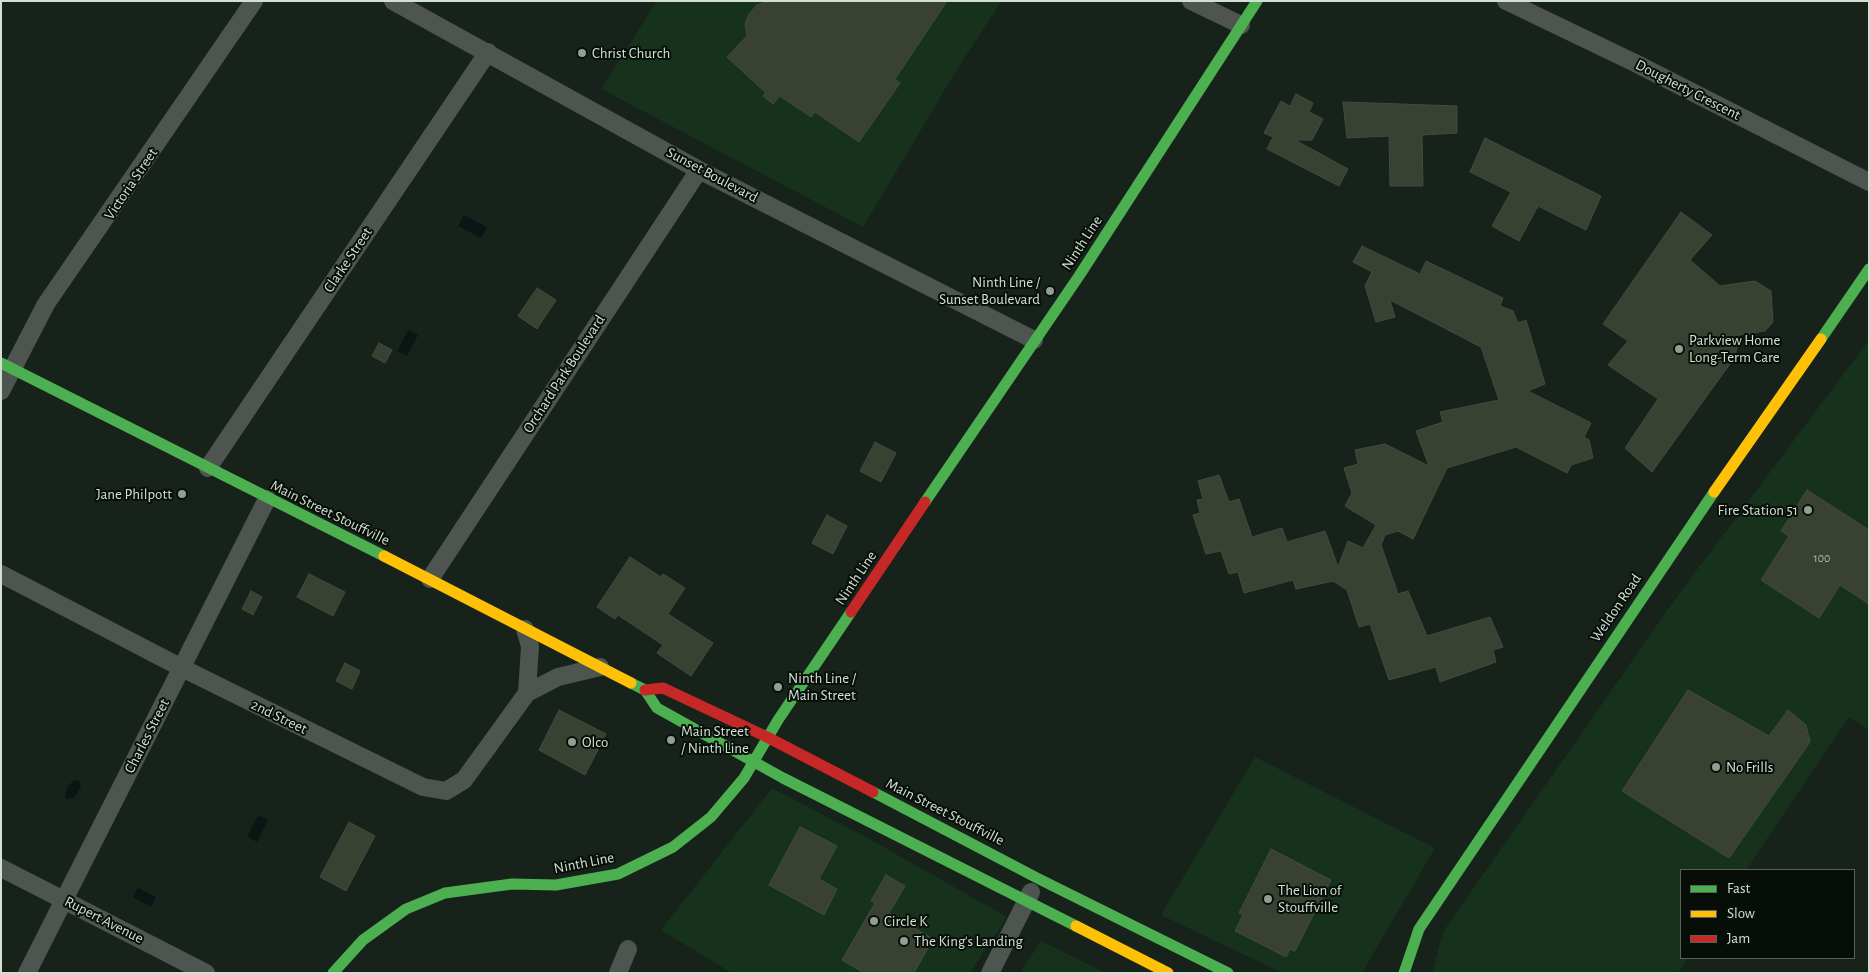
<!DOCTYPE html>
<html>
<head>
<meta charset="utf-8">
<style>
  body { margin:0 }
  #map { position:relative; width:1870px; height:974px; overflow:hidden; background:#17231a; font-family:"Alegreya Sans",sans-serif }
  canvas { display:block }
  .frame { position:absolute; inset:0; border:2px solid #d2e0d4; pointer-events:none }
  .legend { position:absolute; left:1680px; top:869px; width:175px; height:90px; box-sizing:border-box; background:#060e07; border:1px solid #586259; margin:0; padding:6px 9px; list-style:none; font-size:15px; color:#d2e0d4 }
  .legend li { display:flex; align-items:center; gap:10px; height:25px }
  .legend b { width:25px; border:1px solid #586259 }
</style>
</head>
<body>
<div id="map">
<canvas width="1870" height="974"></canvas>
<div class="frame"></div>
<ul class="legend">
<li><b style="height:6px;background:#4caf50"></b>Fast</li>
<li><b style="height:6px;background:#ffc107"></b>Slow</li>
<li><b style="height:6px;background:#c62828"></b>Jam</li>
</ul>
</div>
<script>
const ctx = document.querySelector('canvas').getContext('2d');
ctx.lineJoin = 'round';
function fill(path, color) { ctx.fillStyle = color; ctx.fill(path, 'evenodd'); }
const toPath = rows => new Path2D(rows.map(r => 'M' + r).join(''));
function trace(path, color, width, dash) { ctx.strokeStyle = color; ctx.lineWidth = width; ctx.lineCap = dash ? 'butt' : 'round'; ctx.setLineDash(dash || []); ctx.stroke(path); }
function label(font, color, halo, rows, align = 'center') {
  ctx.font = font + ' "Alegreya Sans",sans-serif'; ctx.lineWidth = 4; ctx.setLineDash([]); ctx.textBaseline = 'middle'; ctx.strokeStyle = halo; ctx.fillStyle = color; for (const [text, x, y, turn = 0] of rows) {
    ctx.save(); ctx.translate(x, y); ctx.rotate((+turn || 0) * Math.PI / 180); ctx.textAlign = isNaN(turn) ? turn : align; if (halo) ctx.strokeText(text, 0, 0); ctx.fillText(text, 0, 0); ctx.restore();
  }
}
fill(toPath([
  [657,1,1002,1,959,66,863,227,601,89],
  [1869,340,1869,730,1849,717,1746,870,1681,870,1681,958,1688,958,1678,973,1432,973,1443,932,1678,595],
  [1255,757,1435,848,1362,973,1282,973,1161,915],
  [772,788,873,841,1007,917,970,973,732,973,661,930],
  [1041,941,1105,973,1020,973]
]), '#16311c');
fill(toPath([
  [464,215,487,227,481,238,458,226],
  [408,330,418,335,407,356,397,351],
  [74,780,79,781,81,787,74,798,67,799,65,797,67,787],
  [258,815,268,820,257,842,247,837],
  [138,888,156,897,151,907,133,897]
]), '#081615');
const building = toPath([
  [768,1,947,1,895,79,900,83,859,142,815,112,811,117,780,96,773,104,763,96,766,93,727,57,747,36,745,24,749,14,757,5,768,1],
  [1296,94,1313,103,1309,112,1323,119,1312,140,1295,140,1348,169,1339,186,1267,149,1273,137,1264,133,1281,101,1290,106,1296,94],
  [1343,102,1457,106,1457,133,1422,135,1423,186,1390,186,1389,136,1347,138,1343,102],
  [1485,138,1601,196,1586,230,1538,206,1519,241,1492,226,1511,192,1470,172,1485,138],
  [1681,212,1712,235,1690,260,1720,286,1755,281,1771,291,1773,322,1765,331,1739,335,1735,357,1652,472,1625,448,1658,399,1608,365,1628,341,1603,324,1681,212],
  [1362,246,1420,274,1426,261,1503,298,1500,306,1513,311,1518,323,1526,320,1545,384,1528,391,1591,423,1584,437,1589,440,1593,458,1571,465,1567,473,1516,447,1447,468,1413,539,1398,531,1385,535,1381,545,1398,594,1408,591,1427,636,1490,617,1503,647,1493,650,1496,662,1440,682,1436,667,1389,680,1370,624,1359,627,1347,590,1333,581,1296,589,1293,580,1244,593,1238,572,1229,574,1221,551,1206,554,1193,515,1200,513,1197,500,1203,499,1198,481,1219,475,1229,502,1239,499,1252,537,1282,528,1287,542,1325,531,1338,567,1348,541,1363,548,1376,525,1345,506,1352,493,1344,468,1358,464,1355,450,1385,444,1429,466,1416,431,1443,422,1440,412,1499,400,1481,347,1390,300,1395,317,1376,322,1365,286,1372,272,1353,262,1362,246],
  [537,288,556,300,537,329,518,316,537,288],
  [379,343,392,350,385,363,372,356,379,343],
  [875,442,896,453,881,482,860,471,875,442],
  [1807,490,1869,530,1869,604,1840,585,1819,618,1761,580,1789,536,1781,531,1807,490],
  [827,515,847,526,833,554,812,543,827,515],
  [630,557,661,577,663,574,685,588,668,614,713,643,691,676,657,653,663,645,618,615,615,619,597,607,630,557],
  [309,574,345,592,333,616,297,597,309,574],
  [251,591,262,597,253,615,242,609,251,591],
  [345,663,360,671,352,689,336,681,345,663],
  [1688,690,1769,736,1788,710,1806,725,1810,742,1729,858,1622,791,1688,690],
  [559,710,606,734,585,775,539,750,559,710],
  [349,822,375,836,346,891,320,877,349,822],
  [800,827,837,846,819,879,837,889,824,915,769,885,800,827],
  [1271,849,1331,880,1295,951,1290,949,1286,957,1235,931,1243,915,1239,913,1271,849],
  [886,875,905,886,889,913,933,939,914,973,864,973,842,960,875,903,871,901,886,875]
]);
fill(building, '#384132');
trace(building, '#434b41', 1);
trace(toPath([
  [393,1,699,170,1034,340],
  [1191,1,1241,25],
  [1506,1,1635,63,1869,182],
  [1,391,46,304,254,1],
  [208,468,488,52],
  [1,574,182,668,423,787,446,791,464,780,527,693,558,677,600,667],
  [430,579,699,170],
  [525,629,530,646,527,693],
  [1,868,206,973],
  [27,973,267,499],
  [618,973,628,949],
  [990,973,1031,892]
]), '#4e5551', 18);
trace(toPath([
  [1821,339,1869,269],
  [1,363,384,556],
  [925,502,1079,276,1257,1],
  [631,683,645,690,657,708,783,778,1076,926],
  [873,792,1039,879,1228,973],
  [333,973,363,940,406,909,445,893,512,884,556,885,618,874,673,847,711,817,744,778,778,720,851,612],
  [1404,973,1419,929,1714,492]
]), '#4caf50', 11);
trace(toPath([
  [1714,492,1821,339],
  [384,556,631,683],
  [1076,926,1168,973]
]), '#ffc107', 11);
trace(toPath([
  [851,612,925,502],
  [645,690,663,688,767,737,873,792]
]), '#c62828', 11);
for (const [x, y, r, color] of [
  [582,53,5,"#919e93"],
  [1050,291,5,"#919e93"],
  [1679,349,5,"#919e93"],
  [182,494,5,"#919e93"],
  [1808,510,5,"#919e93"],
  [778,687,5,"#919e93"],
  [671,740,5,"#919e93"],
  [572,742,5,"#919e93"],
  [1716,767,5,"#919e93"],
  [1268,899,5,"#919e93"],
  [874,921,5,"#919e93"],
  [904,941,5,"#919e93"]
]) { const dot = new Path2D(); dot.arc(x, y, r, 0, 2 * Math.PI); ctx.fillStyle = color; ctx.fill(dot); trace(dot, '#060e07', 2); }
label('12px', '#acb8ac', null, [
  ["100",1822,558]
]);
label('15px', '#d2e0d4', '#060e07', [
  ["Christ Church",592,53],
  ["Ninth Line /",1040,282,"right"],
  ["Sunset Boulevard",1040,299,"right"],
  ["Parkview Home",1689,340],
  ["Long-Term Care",1689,357],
  ["Jane Philpott",172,494,"right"],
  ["Fire Station 51",1798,510,"right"],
  ["Ninth Line /",788,678],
  ["Main Street",788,695],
  ["Main Street",681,731],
  ["/ Ninth Line",681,748],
  ["Olco",582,742],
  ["No Frills",1726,767],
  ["The Lion of",1278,890],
  ["Stouffville",1278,907],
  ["Circle K",884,921],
  ["The King's Landing",914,941]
], 'left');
label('15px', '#d2e0d4', '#060e07', [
  ["Dougherty Crescent",1688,90,27],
  ["Sunset Boulevard",712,175,28],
  ["Victoria Street",131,184,-56],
  ["Ninth Line",1082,243,-57],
  ["Clarke Street",348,260,-56],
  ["Orchard Park Boulevard",564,374,-57],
  ["Main Street Stouffville",330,513,26],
  ["Ninth Line",856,578,-56],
  ["Weldon Road",1616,608,-56],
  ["2nd Street",279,717,26],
  ["Charles Street",147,736,-63],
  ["Main Street Stouffville",945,812,27],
  ["Ninth Line",584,863,-11],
  ["Rupert Avenue",104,920,27]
]);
</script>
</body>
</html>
